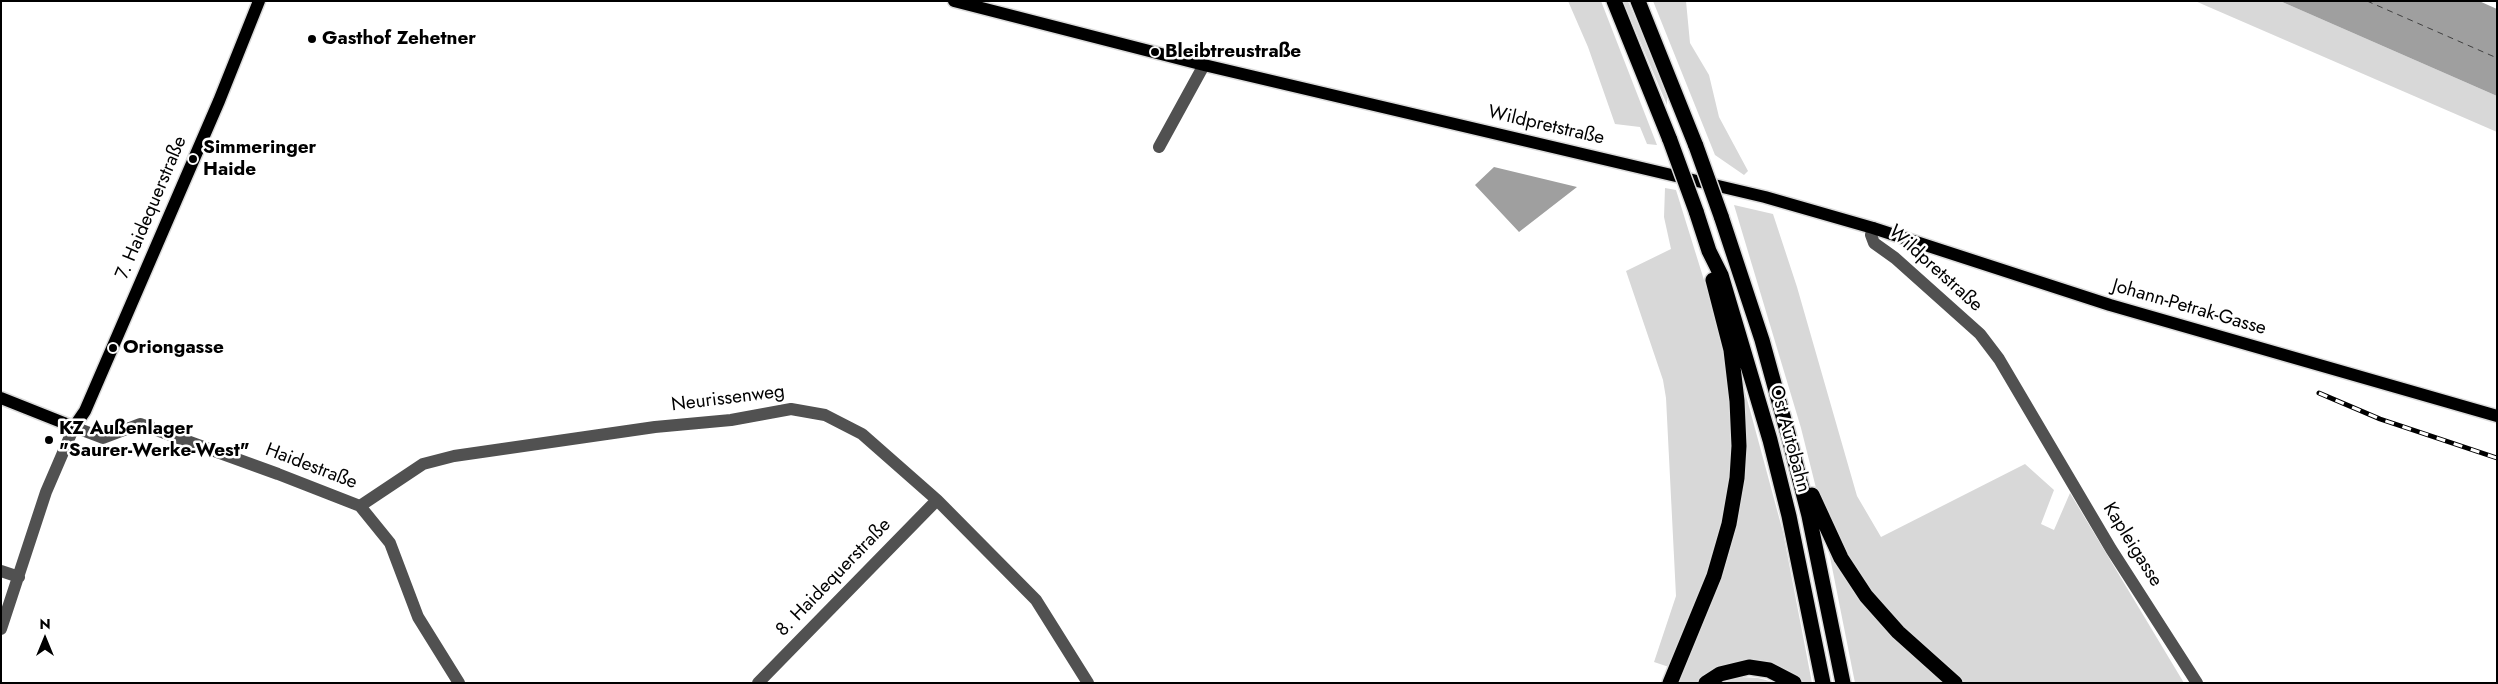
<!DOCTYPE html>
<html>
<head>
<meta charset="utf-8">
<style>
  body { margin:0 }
  #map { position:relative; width:2498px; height:684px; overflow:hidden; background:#fff; font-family:Jost,sans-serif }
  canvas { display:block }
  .frame { position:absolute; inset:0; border:2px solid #000; pointer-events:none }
  .north { position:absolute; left:20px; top:614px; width:50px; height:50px; -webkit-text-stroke:4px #fff; paint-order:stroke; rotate:0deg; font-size:14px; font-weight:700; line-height:20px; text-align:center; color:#000 }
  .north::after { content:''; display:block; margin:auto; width:18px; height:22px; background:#000; clip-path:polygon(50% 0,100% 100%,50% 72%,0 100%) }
</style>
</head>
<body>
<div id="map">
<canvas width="2498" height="684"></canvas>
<div class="frame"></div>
<div class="north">N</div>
</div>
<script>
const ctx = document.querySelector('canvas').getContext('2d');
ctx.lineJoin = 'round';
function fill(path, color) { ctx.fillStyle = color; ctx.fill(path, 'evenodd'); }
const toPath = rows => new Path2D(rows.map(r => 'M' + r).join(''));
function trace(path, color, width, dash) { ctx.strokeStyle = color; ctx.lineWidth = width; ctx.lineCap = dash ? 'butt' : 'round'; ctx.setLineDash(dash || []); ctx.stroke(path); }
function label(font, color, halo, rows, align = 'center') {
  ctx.font = font + ' Jost,sans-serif'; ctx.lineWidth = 5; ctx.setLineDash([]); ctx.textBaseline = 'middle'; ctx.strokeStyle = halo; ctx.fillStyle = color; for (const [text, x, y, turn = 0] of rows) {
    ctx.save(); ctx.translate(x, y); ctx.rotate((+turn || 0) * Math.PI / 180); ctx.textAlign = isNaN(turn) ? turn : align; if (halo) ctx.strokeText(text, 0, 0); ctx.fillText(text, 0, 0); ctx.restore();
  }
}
fill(toPath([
  [1568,1,1601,1,1657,145,1647,144,1640,127,1615,124,1588,47],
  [1623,1,1628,1,1640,29,1667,97,1667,105],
  [1653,1,1686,1,1690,43,1709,75,1719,117,1748,171,1744,175,1715,155],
  [2195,1,2280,1,2497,96,2497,132],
  [1665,188,1676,190,1708,293,1723,347,1731,393,1732,430,1731,467,1726,507,1712,564,1669,667,1654,662,1676,596,1666,398,1663,380,1626,271,1671,249,1664,217],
  [1734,205,1773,214,1797,287,1857,496,1881,537,2025,464,2054,490,2041,524,2054,530,2070,493,2184,683,1961,683,1905,633,1849,564,1819,500,1801,428],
  [1744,388,1783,532,1812,683,1801,683,1761,664,1701,683,1677,683,1745,455,1746,424,1742,391],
  [1829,552,1832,554,1948,683,1855,683],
  [1739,677,1758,678,1777,683,1723,683]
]), '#d8d8d8');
fill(toPath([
  [2280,1,2479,1,2497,9,2497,96],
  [1494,167,1577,187,1519,232,1475,185]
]), '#9f9f9f');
trace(toPath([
  [2367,1,2497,58]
]), '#404040', 1, [6, 5]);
const major = toPath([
  [954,1,1204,65,1765,197,1873,228,2110,305,2497,416],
  [1,398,74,427,85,411,219,101,259,1]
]);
const highway = toPath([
  [1614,1,1670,140],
  [1638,1,1696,146],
  [1696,211,1709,251,1721,275,1770,440,1789,516,1823,683],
  [1721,216,1762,340,1789,438,1809,516,1843,683],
  [1812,495,1841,558,1866,596,1898,632,1955,683],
  [1670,683,1714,576,1729,524,1737,478,1739,446,1737,401,1731,350,1713,280],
  [1706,683,1720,674,1749,667,1769,670,1794,683]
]);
trace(major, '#dbdbdb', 15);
trace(highway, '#dbdbdb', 18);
trace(toPath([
  [1159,147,1204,65],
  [1873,228,1871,235,1874,243,1895,258,1980,334,1999,359,2111,549,2197,683],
  [360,506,423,464,454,456,655,427,731,420,791,409,825,415,862,434,937,500,1036,600,1088,683],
  [1,571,19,577],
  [1,629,46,492,74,427,103,438,140,424,278,474,360,506,390,543,418,617,459,683],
  [758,683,937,500]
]), '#515151', 12);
trace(major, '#000', 12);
trace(highway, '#000', 15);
const rail = toPath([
  [2319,393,2380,419,2497,458]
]);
trace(rail, '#000', 5);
trace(rail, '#fff', 3, [9]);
const highwayBridge = toPath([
  [1670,140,1696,211],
  [1696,146,1721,216]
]);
trace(highwayBridge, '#dbdbdb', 18, []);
trace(highwayBridge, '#000', 15);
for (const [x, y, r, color] of [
  [312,39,5,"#000"],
  [1155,52,5,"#000"],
  [193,159,5,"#000"],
  [113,348,5,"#000"],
  [49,440,5,"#000"]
]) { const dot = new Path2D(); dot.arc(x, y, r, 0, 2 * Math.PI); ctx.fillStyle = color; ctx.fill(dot); trace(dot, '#fff', 2); }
label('bold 19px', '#000', '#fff', [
  ["Gasthof Zehetner",322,39],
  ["Bleibtreustraße",1165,52],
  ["Simmeringer",203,148],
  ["Haide",203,170],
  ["Oriongasse",123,348],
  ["KZ Außenlager",59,429],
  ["\"Saurer-Werke-West\"",59,451]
], 'left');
label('19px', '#000', '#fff', [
  ["Wildpretstraße",1546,126,13],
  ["7. Haidequerstraße",152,208,-67],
  ["Wildpretstraße",1935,269,42],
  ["Johann-Petrak-Gasse",2189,308,16],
  ["Neurissenweg",728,399,-7],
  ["Ost Autobahn",1789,439,75],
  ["Haidestraße",311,467,21],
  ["Kapleigasse",2132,545,58],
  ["8. Haidequerstraße",834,578,-46]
]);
</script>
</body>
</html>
